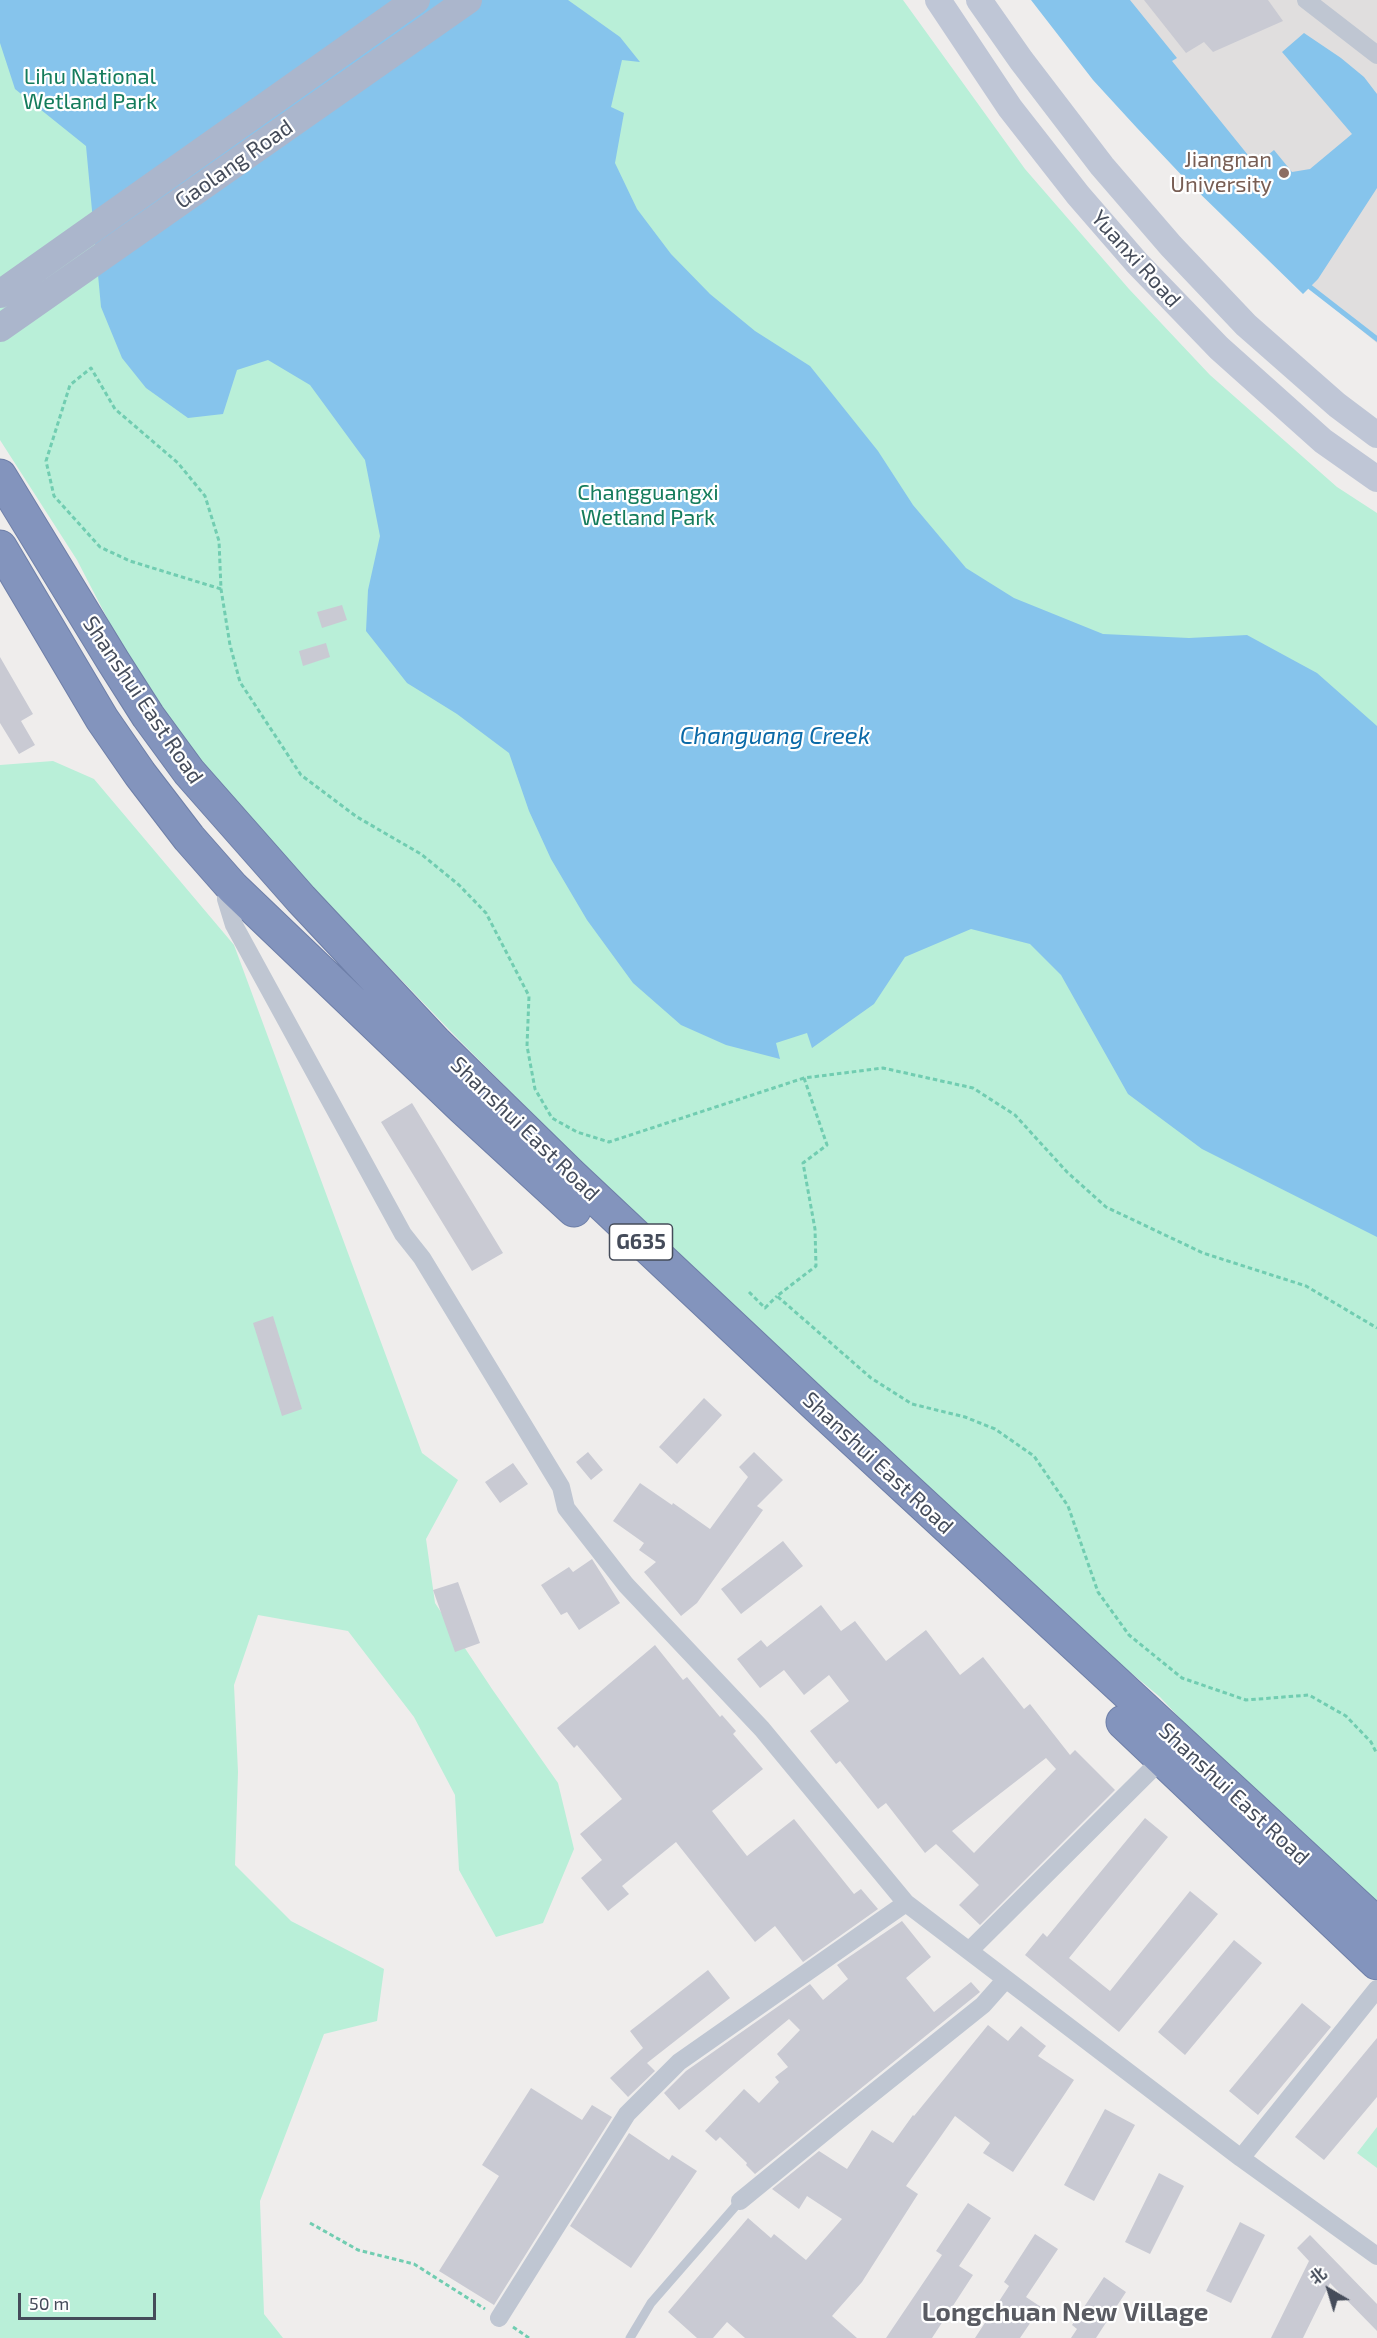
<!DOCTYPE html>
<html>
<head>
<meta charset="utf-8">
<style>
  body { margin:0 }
  #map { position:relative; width:1377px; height:2338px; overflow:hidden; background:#efedec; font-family:"Exo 2","Noto Sans SC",sans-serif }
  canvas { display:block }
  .north { position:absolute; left:1299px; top:2260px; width:60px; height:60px; -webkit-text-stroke:4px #fff; paint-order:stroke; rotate:322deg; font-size:16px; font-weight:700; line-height:24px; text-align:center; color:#454c5a }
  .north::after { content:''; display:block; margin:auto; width:21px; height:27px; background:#454c5a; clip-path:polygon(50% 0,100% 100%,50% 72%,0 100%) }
  .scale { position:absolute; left:18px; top:2293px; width:138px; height:27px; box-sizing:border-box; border:3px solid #454c5a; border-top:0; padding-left:8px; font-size:18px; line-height:21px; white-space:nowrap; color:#454c5a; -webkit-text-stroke:4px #fff; paint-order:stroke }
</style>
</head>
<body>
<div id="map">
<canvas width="1377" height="2338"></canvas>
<div class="north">北</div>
<div class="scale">50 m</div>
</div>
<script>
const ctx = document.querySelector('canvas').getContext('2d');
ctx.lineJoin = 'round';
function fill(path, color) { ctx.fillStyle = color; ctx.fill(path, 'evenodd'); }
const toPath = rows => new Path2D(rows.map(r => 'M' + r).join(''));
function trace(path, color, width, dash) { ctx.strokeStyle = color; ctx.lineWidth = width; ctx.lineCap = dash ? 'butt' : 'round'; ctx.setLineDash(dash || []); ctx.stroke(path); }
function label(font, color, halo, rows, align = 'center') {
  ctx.font = font + ' "Exo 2",sans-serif'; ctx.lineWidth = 4.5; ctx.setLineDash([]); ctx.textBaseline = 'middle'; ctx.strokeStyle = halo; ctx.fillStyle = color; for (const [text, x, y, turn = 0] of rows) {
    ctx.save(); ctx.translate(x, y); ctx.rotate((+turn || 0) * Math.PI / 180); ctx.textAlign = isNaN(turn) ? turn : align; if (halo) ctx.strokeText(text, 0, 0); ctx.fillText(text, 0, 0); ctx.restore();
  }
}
fill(toPath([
  [1041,0,1377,0,1377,343,1286,269]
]), '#e0dede');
fill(toPath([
  [0,0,903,0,1025,169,1129,289,1210,375,1337,487,1377,513,1377,1907,1200,1740,1160,1697,1071,1623,656,1237,460,1041,239,811,169,721,119,641,77,560,0,440],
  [53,761,94,779,234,945,422,1453,458,1480,426,1539,435,1603,492,1689,558,1783,574,1849,543,1923,496,1937,459,1870,455,1795,414,1717,348,1631,258,1615,234,1685,238,1772,235,1865,291,1921,384,1969,377,2021,324,2034,260,2201,264,2314,283,2338,0,2338,0,765],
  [1377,2127,1377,2168,1357,2153]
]), '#b9efd8');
fill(toPath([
  [0,0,568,0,620,37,640,62,622,60,611,107,624,113,615,163,637,209,671,254,710,294,755,331,810,366,878,451,913,505,966,568,1014,598,1103,634,1189,638,1247,635,1317,673,1377,726,1377,1237,1202,1149,1128,1094,1061,975,1030,944,971,929,905,957,874,1004,812,1048,807,1033,776,1043,780,1059,726,1045,681,1025,633,983,587,920,551,859,529,811,509,753,457,714,407,683,366,631,368,590,380,536,365,460,310,385,268,360,237,370,223,414,188,418,146,388,122,358,101,307,86,146,15,89,0,43],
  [1031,0,1130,0,1177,58,1172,61,1256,165,1274,150,1292,172,1310,169,1352,134,1282,52,1304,33,1341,58,1364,77,1377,94,1377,188,1318,279,1303,294,1188,182,1137,128,1093,80]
]), '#86c4ec');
trace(toPath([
  [1310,287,1377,339]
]), '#86c4ec', 5);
fill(toPath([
  [1144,0,1268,0,1283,21,1213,52,1204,42,1186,53],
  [342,605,347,620,322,628,317,612],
  [326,643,330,657,303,666,299,651],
  [0,657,33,714,21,721,35,745,19,754,0,723],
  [412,1103,503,1253,472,1271,381,1122],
  [273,1316,302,1409,282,1416,253,1323],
  [704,1398,722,1415,677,1464,659,1447],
  [588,1452,603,1470,591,1480,576,1462],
  [754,1452,783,1480,757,1506,763,1510,697,1603,681,1616,644,1572,656,1562,639,1550,644,1543,613,1521,640,1483,672,1505,673,1503,710,1529,748,1477,739,1467],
  [513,1463,528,1484,500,1503,485,1482],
  [783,1541,803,1566,741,1614,721,1589],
  [592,1559,620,1603,579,1630,567,1612,561,1615,541,1585,569,1567,573,1572],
  [458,1582,480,1643,455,1652,433,1590],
  [821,1605,841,1631,855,1621,886,1661,926,1630,960,1675,983,1657,1024,1709,1030,1704,1070,1755,1075,1750,1115,1790,980,1925,959,1905,979,1885,936,1844,925,1853,886,1803,878,1809,840,1761,836,1764,810,1731,849,1701,829,1675,804,1695,784,1670,760,1688,737,1659,761,1640,767,1647],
  [1046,1758,1056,1769,974,1853,952,1831],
  [655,1645,683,1680,687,1677,720,1717,722,1715,736,1731,733,1734,763,1769,712,1811,747,1856,794,1819,854,1894,861,1889,878,1909,803,1962,775,1926,755,1942,676,1842,622,1886,629,1894,608,1911,581,1878,602,1860,580,1834,622,1799,577,1745,574,1748,557,1728],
  [1145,1818,1168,1837,1069,1958,1110,1991,1190,1891,1218,1914,1119,2032,1025,1955,1043,1933,1047,1937],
  [902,1921,931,1957,906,1978,934,2012,971,1982,980,1992,755,2174,746,2165,747,2163,720,2137,716,2141,705,2131,744,2089,759,2103,779,2082,775,2077,788,2067,777,2054,800,2030,789,2019,679,2110,664,2093,686,2071,810,1984,823,2000,848,1979,837,1965],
  [1234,1940,1262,1963,1185,2055,1158,2032],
  [708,1970,730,1998,647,2063,655,2071,628,2097,610,2078,643,2048,630,2031],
  [1302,2003,1331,2027,1258,2115,1229,2091],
  [988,2025,1008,2041,1021,2026,1046,2046,1038,2056,1074,2080,1013,2172,983,2153,990,2143,955,2116,906,2186,918,2194,862,2282,832,2316,857,2338,745,2338,727,2322,713,2338,697,2338,668,2312,748,2218,771,2238,774,2234,806,2260,842,2219,807,2196,799,2209,772,2189,819,2151,847,2169,872,2130,893,2143,913,2115,914,2116],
  [1377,2038,1377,2097,1324,2160,1295,2137],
  [531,2088,582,2120,592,2105,612,2117,494,2305,439,2271,499,2176,482,2165],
  [1105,2109,1135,2125,1094,2201,1064,2185],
  [629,2133,669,2160,672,2155,697,2171,631,2268,570,2226],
  [1159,2173,1184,2186,1150,2254,1125,2242],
  [968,2203,991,2218,959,2266,973,2275,932,2338,886,2338,942,2255,936,2251],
  [1240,2222,1265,2235,1231,2303,1206,2291],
  [1035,2234,1058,2249,1026,2297,1041,2307,1020,2338,975,2338,1009,2286,1004,2282],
  [1310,2235,1377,2304,1377,2331,1330,2283,1303,2338,1271,2338,1309,2261,1297,2248],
  [1104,2277,1126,2292,1096,2338,1071,2338,1077,2329,1072,2325]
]), '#c9cad3');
const highway = toPath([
  [0,476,113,661,148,716,189,772,301,899,435,1042,570,1174,819,1408,1377,1924],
  [0,547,102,719,140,774,189,838,233,888,463,1108,574,1210],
  [1123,1722,1377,1963]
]);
trace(highway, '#6e7fa8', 35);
trace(toPath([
  [221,589,130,561,100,547,54,496,46,461,70,385,91,368,115,409,178,463,205,496,219,541,221,589,230,645,240,682,301,775,357,817,421,854,459,885,486,913,529,996,527,1046,535,1089,552,1118,577,1132,609,1142,804,1078,883,1068,973,1088,1015,1115,1067,1172,1106,1207,1203,1253,1306,1286,1377,1328],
  [804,1078,827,1145,803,1163,815,1229,816,1266,777,1296,871,1378,912,1404,965,1417,995,1429,1034,1456,1068,1506,1098,1592,1129,1635,1182,1678,1246,1700,1309,1695,1346,1716,1371,1742,1377,1754],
  [749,1292,765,1308,777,1296],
  [310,2223,358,2250,414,2264,485,2309],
  [513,2327,529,2338]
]), '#71cdb1', 3, [4.5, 3]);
trace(toPath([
  [630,2338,651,2303,740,2201]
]), '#bfc6d2', 9);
trace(toPath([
  [1306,0,1377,55],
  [233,888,226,899,234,925,403,1234,422,1258,561,1487,566,1508,626,1585,762,1729,906,1903,1241,2158,1377,2256],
  [969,1951,1162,1759],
  [1241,2158,1377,1989],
  [740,2201,833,2125,983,2005,1006,1979],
  [499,2318,627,2114,679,2062,906,1903]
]), '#bfc6d2', 18);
trace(toPath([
  [938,0,1010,108,1078,195,1137,263,1219,348,1323,441,1377,479],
  [979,0,1021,60,1102,166,1171,246,1246,325,1337,405,1377,435]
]), '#bfc6d6', 26);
trace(toPath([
  [0,294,416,0],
  [0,328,468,0]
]), '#abb6cc', 28);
trace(highway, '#8394bd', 33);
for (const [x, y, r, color] of [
  [1284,173,6,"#8d6e63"]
]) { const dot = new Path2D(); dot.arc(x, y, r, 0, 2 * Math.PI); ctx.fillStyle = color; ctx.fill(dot); trace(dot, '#fff', 2); }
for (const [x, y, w] of [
  [641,1242,63]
]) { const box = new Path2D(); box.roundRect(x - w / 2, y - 18, w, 36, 4.5); ctx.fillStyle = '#fff'; ctx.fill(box); trace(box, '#454c5a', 1.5); }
label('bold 21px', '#454c5a', null, [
  ["G635",641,1242]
]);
label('22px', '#157c5c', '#fff', [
  ["Lihu National",90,77],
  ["Wetland Park",90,102],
  ["Changguangxi",648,493],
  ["Wetland Park",648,518]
]);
label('22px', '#785e54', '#fff', [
  ["Jiangnan",1272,160],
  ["University",1272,185]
], 'right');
label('22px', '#454c5a', '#fff', [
  ["Gaolang Road",234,164,-35],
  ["Yuanxi Road",1136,259,48],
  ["Shanshui East Road",143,700,56],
  ["Shanshui East Road",525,1129,44],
  ["Shanshui East Road",878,1463,43],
  ["Shanshui East Road",1234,1794,43]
]);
label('italic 24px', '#0a69a7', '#fff', [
  ["Changuang Creek",775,736]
]);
label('bold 26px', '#595b62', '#fff', [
  ["Longchuan New Village",1065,2312]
]);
</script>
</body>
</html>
